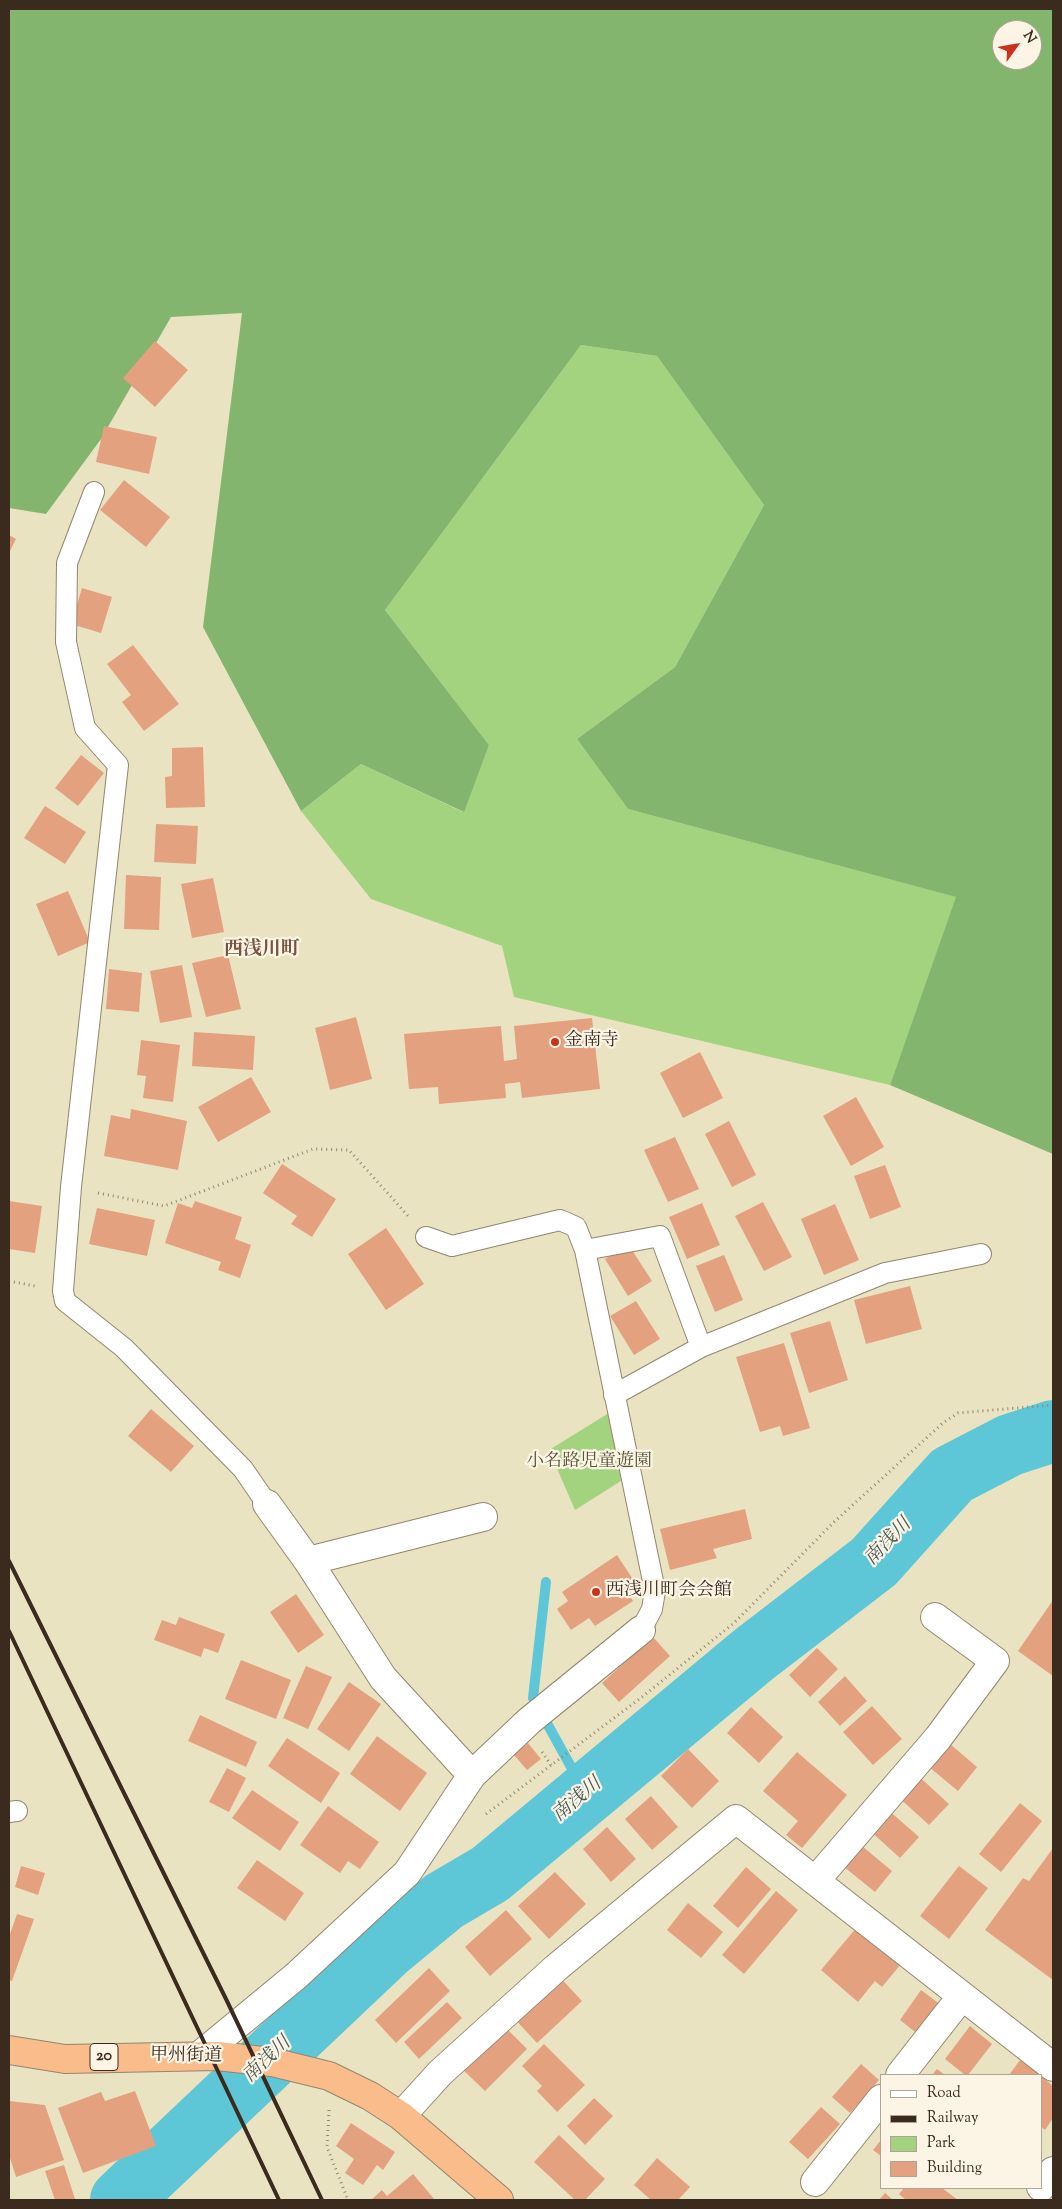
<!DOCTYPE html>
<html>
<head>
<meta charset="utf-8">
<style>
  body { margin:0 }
  #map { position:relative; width:1062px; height:2209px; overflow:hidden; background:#eae3c1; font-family:"Sorts Mill Goudy",serif }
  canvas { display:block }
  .frame { position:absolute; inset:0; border:10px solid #3b2a1e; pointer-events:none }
  .legend { position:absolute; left:880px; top:2074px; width:162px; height:115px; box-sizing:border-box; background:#fcf5e5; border:1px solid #afa495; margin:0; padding:6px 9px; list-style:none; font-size:15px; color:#3b2a1e }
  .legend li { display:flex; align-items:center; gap:10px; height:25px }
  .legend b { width:25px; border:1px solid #afa495 }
  .north { position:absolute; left:992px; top:20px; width:50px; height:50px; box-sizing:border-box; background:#fcf5e5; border:1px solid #afa495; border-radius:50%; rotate:58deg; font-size:14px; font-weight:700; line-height:20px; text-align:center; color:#3b2a1e }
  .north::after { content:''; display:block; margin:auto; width:18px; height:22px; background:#c8321e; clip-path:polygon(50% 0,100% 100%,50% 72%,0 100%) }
</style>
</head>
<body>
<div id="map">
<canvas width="1062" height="2209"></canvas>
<div class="frame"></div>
<ul class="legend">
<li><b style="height:6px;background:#fff"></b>Road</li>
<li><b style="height:6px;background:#3b2a1e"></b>Railway</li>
<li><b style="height:14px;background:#a4d380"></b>Park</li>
<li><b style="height:14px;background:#e4a180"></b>Building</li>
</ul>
<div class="north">N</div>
</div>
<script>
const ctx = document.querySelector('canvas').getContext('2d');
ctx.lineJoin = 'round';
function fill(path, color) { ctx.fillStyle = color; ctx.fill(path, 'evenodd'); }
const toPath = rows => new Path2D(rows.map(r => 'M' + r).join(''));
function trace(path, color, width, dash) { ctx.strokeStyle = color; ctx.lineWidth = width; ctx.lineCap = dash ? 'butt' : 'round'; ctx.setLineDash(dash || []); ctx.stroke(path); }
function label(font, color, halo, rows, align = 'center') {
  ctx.font = font + ' "Sorts Mill Goudy","Noto Serif JP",serif'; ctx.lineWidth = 4.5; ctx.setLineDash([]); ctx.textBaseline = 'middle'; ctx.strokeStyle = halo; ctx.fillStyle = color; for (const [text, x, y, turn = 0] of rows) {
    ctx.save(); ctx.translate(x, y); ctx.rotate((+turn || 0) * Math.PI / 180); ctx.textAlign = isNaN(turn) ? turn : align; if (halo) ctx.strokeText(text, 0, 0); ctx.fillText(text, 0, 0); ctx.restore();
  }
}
fill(toPath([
  [581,345,657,356,764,505,675,667,577,739,628,809,957,897,890,1085,514,997,502,946,371,899,301,811,361,764,463,812,489,745,385,610],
  [617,1408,632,1474,575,1510,549,1450]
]), '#a4d380');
fill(toPath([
  [9,9,1053,9,1053,1154,890,1085,956,897,628,809,577,739,675,667,764,505,657,356,581,345,385,610,489,745,464,812,361,764,301,811,203,627,242,313,171,317,101,439,46,514,9,508],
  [1002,30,1032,30,1032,60,1002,60]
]), '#83b56e');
trace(toPath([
  [546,1582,533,1698,586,1794]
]), '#5dc7d7', 10);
trace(toPath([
  [121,2200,387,1948,444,1901,490,1874,753,1655,874,1562,952,1475,1010,1445,1053,1431]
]), '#5dc7d7', 62);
fill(toPath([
  [155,341,188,370,155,407,123,378],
  [104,426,157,437,149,474,96,462],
  [124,480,170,517,146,547,100,510],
  [9,535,16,539,9,553],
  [82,588,112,597,101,633,71,624],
  [133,645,179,704,144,731,122,702,131,695,107,664],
  [203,747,205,807,166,808,165,777,172,776,172,748],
  [81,755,104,773,78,806,55,788],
  [45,806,86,832,65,864,24,838],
  [156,824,198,826,196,864,154,862],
  [126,875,161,877,159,930,124,929],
  [213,878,224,932,192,938,181,884],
  [68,891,90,942,58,956,36,904],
  [228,955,241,1009,206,1017,192,963],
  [182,965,192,1017,160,1023,150,971],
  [109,969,142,973,139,1012,106,1009],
  [356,1017,372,1079,330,1090,315,1028],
  [592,1018,600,1089,522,1098,520,1082,505,1084,506,1098,439,1104,438,1087,409,1089,404,1034,501,1026,504,1061,517,1059,514,1026],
  [194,1032,255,1036,253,1070,192,1066],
  [141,1040,180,1045,173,1102,143,1098,146,1076,137,1075],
  [700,1052,723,1098,683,1118,660,1073],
  [251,1077,271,1112,218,1142,198,1107],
  [856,1097,884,1147,851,1166,823,1116],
  [131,1109,187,1121,178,1170,104,1156,111,1115,130,1119],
  [729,1121,756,1175,732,1187,705,1134],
  [675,1137,699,1189,668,1202,644,1150],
  [282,1164,336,1199,312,1237,291,1224,297,1216,263,1193],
  [885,1165,901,1207,870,1219,854,1176],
  [9,1201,42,1206,35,1253,9,1249],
  [195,1201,242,1217,235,1239,251,1245,240,1278,218,1270,221,1262,165,1243,178,1203,192,1208],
  [763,1202,792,1257,764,1271,735,1216],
  [702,1203,720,1245,687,1259,669,1217],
  [835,1204,859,1260,824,1275,801,1219],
  [97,1208,155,1220,147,1256,89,1244],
  [386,1228,424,1284,386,1310,348,1254],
  [628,1244,652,1281,628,1296,605,1259],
  [724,1255,743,1300,715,1312,696,1266],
  [910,1286,922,1329,866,1344,854,1300],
  [636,1301,660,1339,634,1355,610,1316],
  [830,1321,848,1380,809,1393,790,1333],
  [784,1343,810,1428,783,1436,780,1426,760,1432,736,1357],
  [151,1409,194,1446,171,1472,128,1436],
  [745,1509,752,1539,713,1549,717,1558,670,1570,660,1529],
  [617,1555,638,1587,628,1593,633,1601,595,1626,589,1618,571,1630,557,1609,568,1601,562,1592],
  [296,1594,324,1635,298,1653,270,1612],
  [1053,1600,1053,1676,1018,1651],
  [179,1617,225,1634,218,1653,204,1648,201,1657,154,1640,162,1620,176,1625],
  [653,1637,670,1656,619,1702,602,1683],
  [817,1648,838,1669,810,1697,789,1675],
  [241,1660,291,1680,276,1719,225,1699],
  [306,1666,332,1677,308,1729,283,1718],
  [845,1676,867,1701,840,1726,818,1702],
  [349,1682,381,1704,349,1751,317,1729],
  [872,1706,902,1739,873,1765,843,1732],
  [751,1707,783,1737,759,1763,727,1733],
  [200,1715,257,1742,246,1767,188,1741],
  [377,1736,427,1773,400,1811,350,1774],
  [287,1738,340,1773,321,1803,268,1766],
  [943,1738,977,1767,958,1791,923,1762],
  [528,1743,541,1759,527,1770,514,1755],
  [688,1749,719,1781,692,1808,661,1776],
  [797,1752,847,1795,802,1848,786,1835,798,1821,763,1791],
  [227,1768,246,1778,229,1812,209,1802],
  [914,1772,949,1804,929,1825,895,1794],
  [252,1790,299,1822,280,1851,232,1818],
  [651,1796,678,1827,652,1850,625,1819],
  [1020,1803,1042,1821,1001,1872,979,1854],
  [328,1806,379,1842,360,1869,348,1861,340,1873,300,1845],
  [886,1808,919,1837,900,1858,868,1829],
  [607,1827,636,1859,611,1882,583,1849],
  [856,1841,892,1871,875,1892,838,1862],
  [1053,1848,1053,1980,985,1930,1023,1878,1029,1881],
  [257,1860,304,1893,285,1921,237,1888],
  [21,1866,45,1873,38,1895,15,1887],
  [959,1866,988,1888,949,1939,920,1916],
  [746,1867,771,1889,738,1928,713,1906],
  [555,1872,586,1904,549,1939,518,1906],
  [776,1891,798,1910,744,1974,722,1955],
  [688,1903,723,1932,701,1958,667,1930],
  [506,1910,532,1939,490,1976,465,1947],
  [17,1914,34,1919,12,1981,9,1980,9,1937],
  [857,1927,901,1964,882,1987,875,1981,858,2002,821,1970],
  [429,1968,450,1991,396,2043,375,2020],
  [557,1974,582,2001,537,2043,512,2016],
  [921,1990,941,2005,919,2035,900,2020],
  [447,2002,462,2018,419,2059,404,2042],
  [501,2023,527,2049,485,2091,458,2065],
  [970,2026,992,2044,968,2075,965,2075,945,2059],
  [544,2044,585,2085,557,2112,537,2091,542,2086,522,2066],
  [1020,2060,1040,2075,1009,2075],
  [861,2064,879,2080,850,2113,832,2097],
  [937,2069,945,2075,932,2075],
  [1041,2076,1053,2086,1053,2118,1045,2130,1041,2127],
  [135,2091,156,2146,83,2173,58,2108,101,2092,105,2101],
  [594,2098,613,2116,585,2145,567,2126],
  [9,2101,45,2105,64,2160,16,2177,9,2155],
  [821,2107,840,2124,808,2159,789,2142],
  [351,2123,395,2152,383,2170,377,2165,363,2185,345,2173,354,2159,336,2146],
  [559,2135,605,2179,585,2200,575,2200,534,2162],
  [881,2140,881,2156,873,2150],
  [657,2158,690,2187,678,2200,651,2200,634,2185],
  [64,2165,75,2199,55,2200,45,2171],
  [413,2174,435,2200,371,2200,382,2190,387,2196],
  [904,2188,942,2188,958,2200,906,2200,899,2194],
  [885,2193,893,2200,879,2200]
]), '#e4a180');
const lane = toPath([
  [94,492,67,563,66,642,85,728,118,765,71,1187,63,1291,65,1301,124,1348,243,1469,267,1504],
  [426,1237,452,1246,560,1220,576,1227,585,1250,655,1591,652,1609,641,1630],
  [585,1250,660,1236,701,1347],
  [614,1395,701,1347,885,1273,981,1254],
  [9,1812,17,1811]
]);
const street = toPath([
  [267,1504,308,1561,383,1678,472,1775],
  [308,1561,483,1517],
  [815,1881,938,1738,995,1661,935,1617],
  [199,2056,296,1976,407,1873,472,1775,529,1721,641,1630],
  [900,2075,962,1996],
  [401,2116,440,2073,557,1967,736,1819,1053,2067],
  [815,2182,881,2099],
  [1041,2187,1053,2171]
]);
const highway = toPath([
  [9,2050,65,2059,217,2056,272,2062,329,2076,370,2096,401,2116,499,2200]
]);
trace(lane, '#928670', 22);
trace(street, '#928670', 30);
trace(highway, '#928670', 30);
trace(toPath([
  [98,1193,164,1206,313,1149,349,1150,409,1217],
  [9,1281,35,1286],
  [542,1752,551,1765],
  [486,1814,642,1697,734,1623,834,1522,943,1423,958,1413,1053,1405],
  [329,2110,327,2147,348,2200]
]), '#928670', 3, [1, 4]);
trace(lane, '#fff', 20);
trace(street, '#fff', 28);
trace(highway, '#fabc8b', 28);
trace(toPath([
  [9,1561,226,1999,322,2200],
  [9,1631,279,2200]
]), '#3b2a1e', 4);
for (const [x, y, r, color] of [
  [555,1042,5,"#c8321e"],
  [596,1592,5,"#c8321e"]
]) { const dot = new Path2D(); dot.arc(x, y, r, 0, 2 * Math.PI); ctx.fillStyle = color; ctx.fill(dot); trace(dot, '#fcf5e5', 2); }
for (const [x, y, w] of [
  [104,2057,28]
]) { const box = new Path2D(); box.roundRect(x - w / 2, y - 13.5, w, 27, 4); ctx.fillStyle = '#fcf5e5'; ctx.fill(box); trace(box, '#3b2a1e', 1); }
label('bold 16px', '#3b2a1e', null, [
  ["20",104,2057]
]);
label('18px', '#3b2a1e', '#fcf5e5', [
  ["金南寺",565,1042],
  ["西浅川町会会館",606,1592]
], 'left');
label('18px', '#555436', '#fcf5e5', [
  ["小名路児童遊園",589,1463]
]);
label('18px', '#3b2a1e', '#fcf5e5', [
  ["甲州街道",186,2057,1]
]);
label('bold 19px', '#765440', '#fcf5e5', [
  ["西浅川町",262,951]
]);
label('italic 19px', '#455956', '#fcf5e5', [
  ["南浅川",889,1543,-46],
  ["南浅川",578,1801,-40],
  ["南浅川",268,2061,-43]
]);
</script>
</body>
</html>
